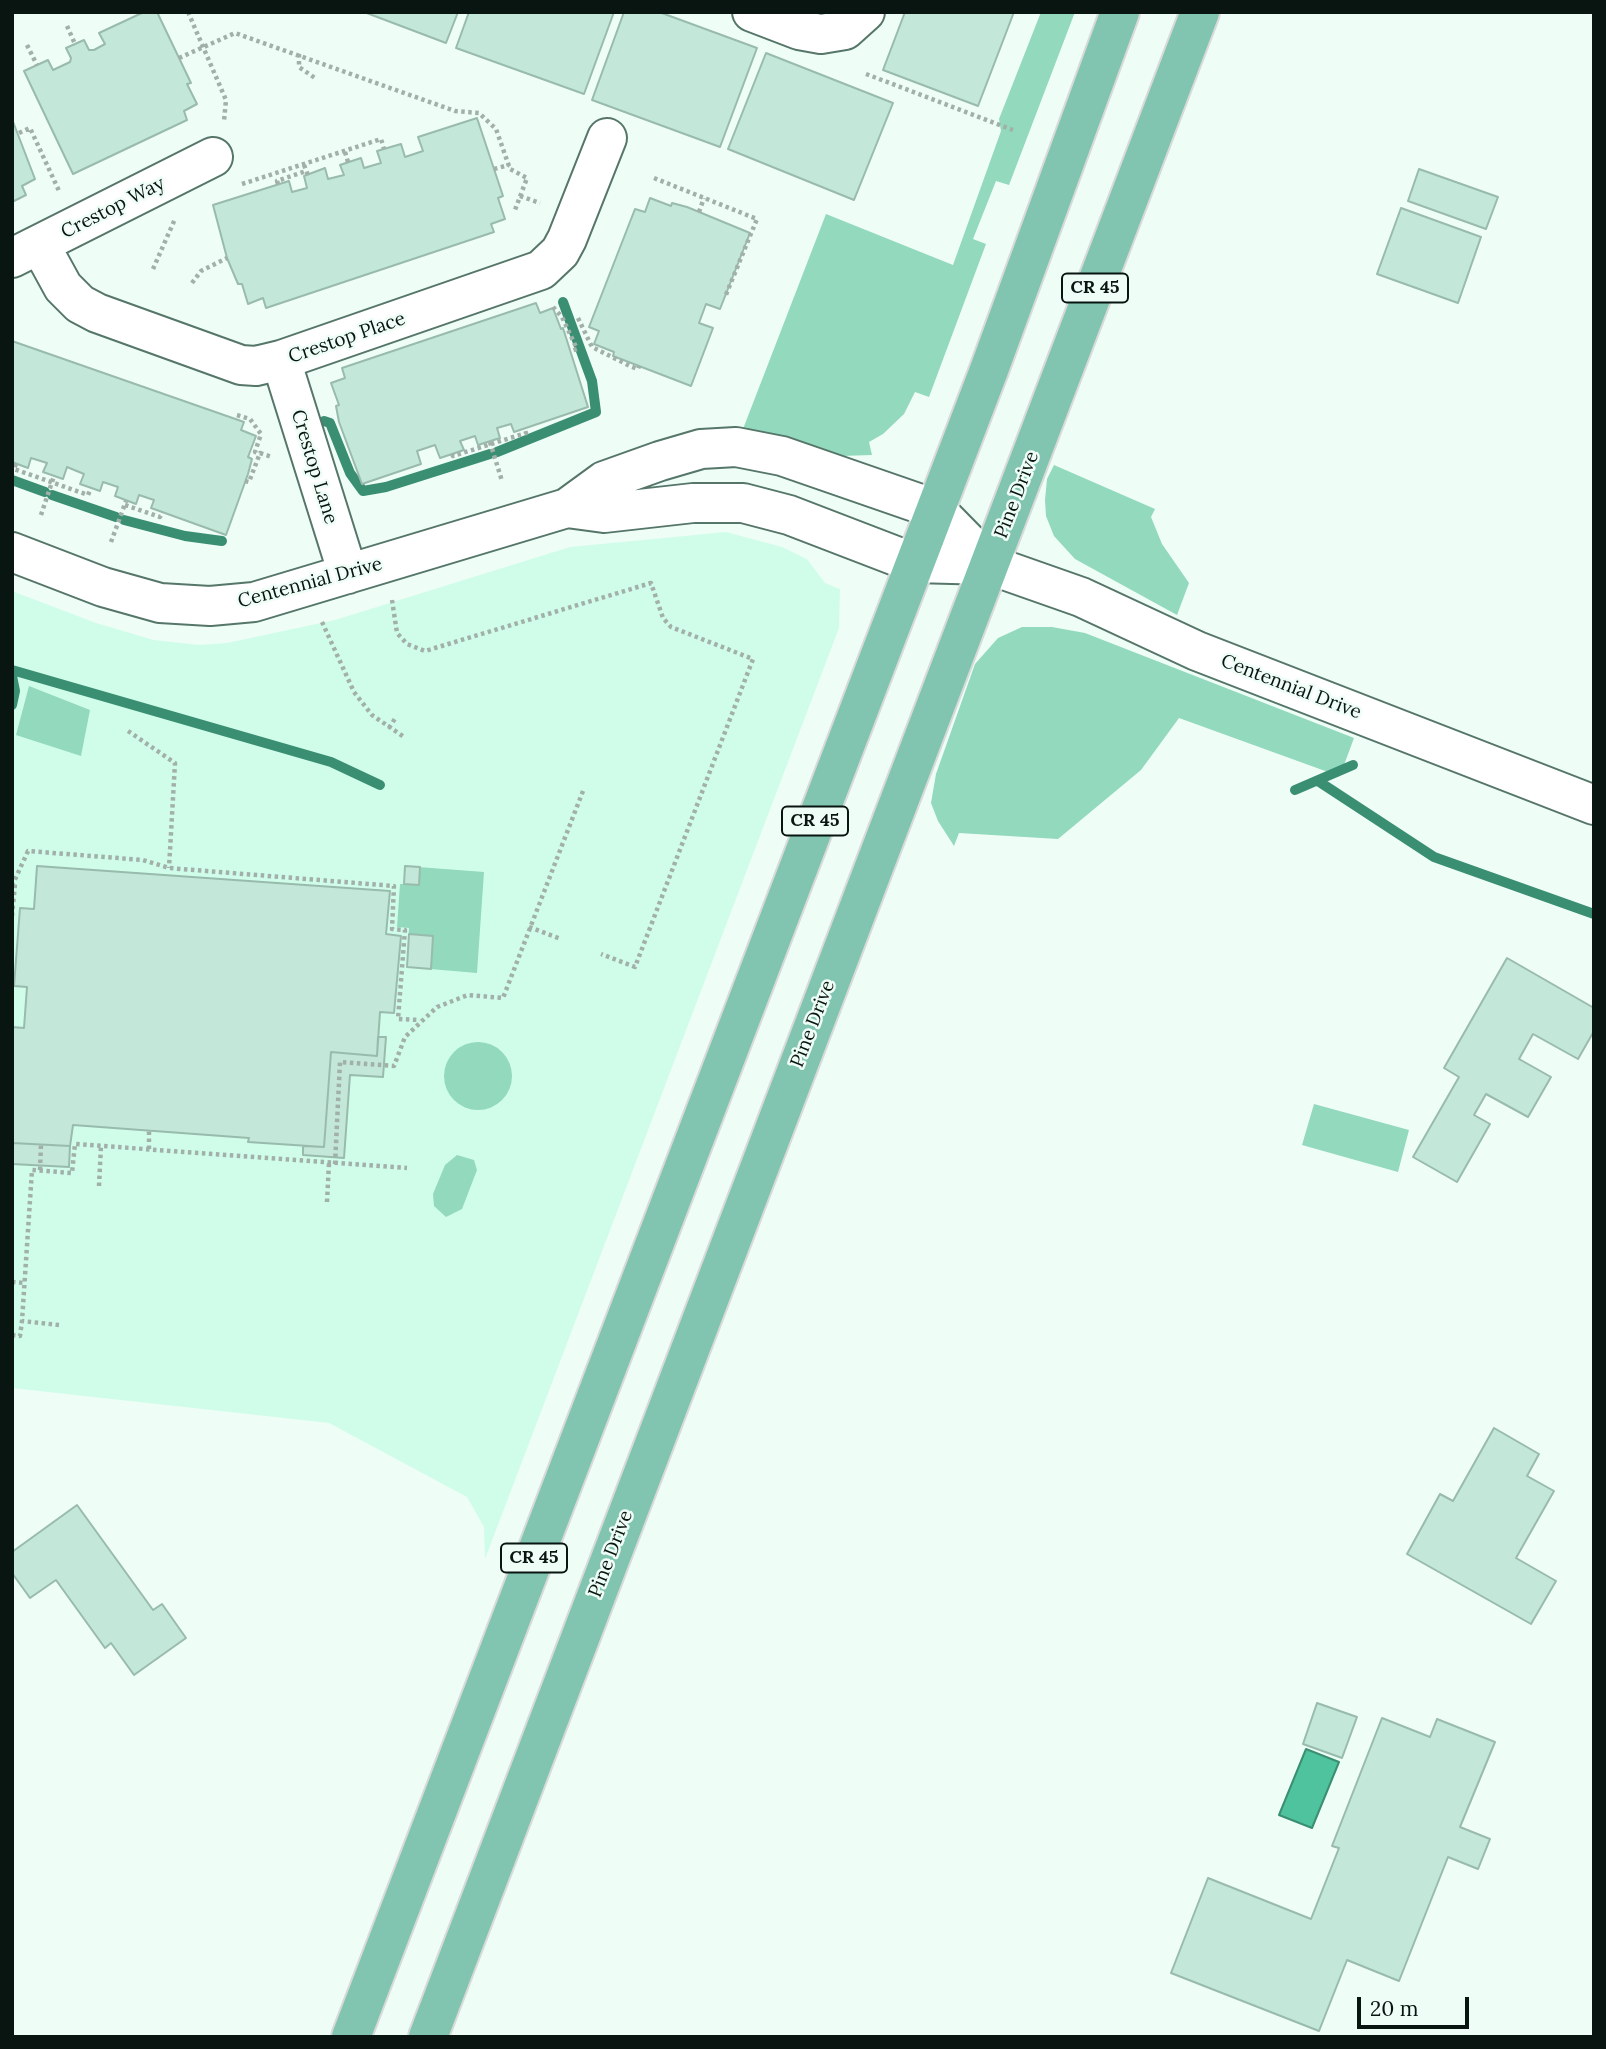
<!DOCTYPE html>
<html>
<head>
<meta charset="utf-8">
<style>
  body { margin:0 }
  #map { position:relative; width:1606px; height:2049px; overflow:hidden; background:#effdf7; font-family:Lora,serif }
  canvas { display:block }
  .frame { position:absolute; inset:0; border:14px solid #081510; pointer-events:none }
  .scale { position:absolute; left:1357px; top:1997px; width:112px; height:32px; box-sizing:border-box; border:4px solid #081510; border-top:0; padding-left:9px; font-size:21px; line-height:24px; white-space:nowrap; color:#081510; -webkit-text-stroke:5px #effdf7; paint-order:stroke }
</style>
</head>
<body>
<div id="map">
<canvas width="1606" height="2049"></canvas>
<div class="frame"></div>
<div class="scale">20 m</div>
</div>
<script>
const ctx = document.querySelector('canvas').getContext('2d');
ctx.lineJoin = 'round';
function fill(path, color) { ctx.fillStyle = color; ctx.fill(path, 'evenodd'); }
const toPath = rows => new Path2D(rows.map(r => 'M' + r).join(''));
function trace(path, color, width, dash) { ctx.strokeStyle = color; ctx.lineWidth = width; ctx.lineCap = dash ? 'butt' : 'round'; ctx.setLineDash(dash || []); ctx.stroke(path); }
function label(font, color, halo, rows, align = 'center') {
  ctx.font = font + ' Lora,serif'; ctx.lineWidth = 5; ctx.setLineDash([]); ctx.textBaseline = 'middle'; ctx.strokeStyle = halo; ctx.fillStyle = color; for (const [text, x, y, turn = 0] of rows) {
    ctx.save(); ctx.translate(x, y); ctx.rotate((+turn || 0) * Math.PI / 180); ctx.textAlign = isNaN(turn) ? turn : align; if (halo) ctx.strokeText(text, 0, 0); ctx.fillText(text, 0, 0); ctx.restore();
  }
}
fill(toPath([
  [726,532,782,547,807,559,825,583,840,589,839,628,485,1559,484,1527,467,1497,329,1423,12,1388,12,591,96,623,154,640,199,645,227,643,335,620,570,547]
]), '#d0fdea');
fill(toPath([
  [1041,12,1075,12,1009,185,996,181,973,239,986,244,929,397,915,392,904,414,883,434,869,442,872,455,841,456,795,439,743,429,826,214,953,265,1001,131,999,119],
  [1054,465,1155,509,1151,517,1162,544,1189,583,1177,615,1075,559,1054,536,1046,516,1045,500,1047,479],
  [1022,627,1052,627,1085,633,1354,738,1344,765,1328,772,1179,718,1141,770,1058,839,959,833,954,846,938,821,931,803,936,774,975,664,998,638],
  [29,686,90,710,81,756,16,735],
  [405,866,484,872,477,973,407,967,409,928,397,927,400,884,404,884],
  '444 1076a34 34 0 1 1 68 0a34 34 0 1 1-68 0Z',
  [1314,1104,1409,1130,1398,1172,1302,1145],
  [457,1155,474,1160,477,1170,462,1209,446,1217,434,1206,433,1194,445,1165]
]), '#92d9be');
const water = toPath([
  [1306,1749,1339,1762,1312,1828,1279,1815,1306,1749]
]);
fill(water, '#4fc39d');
trace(water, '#3a8f73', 2);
trace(toPath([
  [324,421,330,423,350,473,363,491,386,487,490,454],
  [497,452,596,412,592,381,563,302],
  [12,480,45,492],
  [52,495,116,517],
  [124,520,185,536,222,541],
  [12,670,331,762,380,785],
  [12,676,15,691,12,705],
  [1318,781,1434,857,1594,914],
  [1295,790,1353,765]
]), '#3a8f73', 10);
const building = toPath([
  [144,12,157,12,191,83,187,84,197,104,184,111,187,120,73,174,24,71,48,60,53,70,70,62,71,58,66,48,84,40,89,50,94,50,105,44,99,33,144,12],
  [364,12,458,12,446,43,364,12],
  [469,12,614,12,584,94,456,48,469,12],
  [624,12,659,12,757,48,720,147,592,100,624,12],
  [905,12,1014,12,978,106,883,70,905,12],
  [766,53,893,103,854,200,728,149,766,53],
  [477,118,503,196,498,198,505,219,491,224,494,232,266,308,263,298,248,304,242,284,238,284,227,258,213,205,289,181,292,192,307,188,304,176,325,168,328,179,344,175,340,165,361,158,364,168,381,163,377,151,401,144,405,157,423,151,418,137,477,118],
  [12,119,35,179,22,186,26,195,12,202,12,119],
  [1419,169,1498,197,1486,229,1408,201,1419,169],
  [650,198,671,206,672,203,687,207,750,233,720,309,706,304,699,323,713,328,691,386,613,356,614,352,594,344,599,331,589,327,635,209,645,212,650,198],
  [1401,208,1481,237,1458,303,1377,274,1401,208],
  [536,303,540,313,553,308,561,329,563,328,588,407,514,432,511,424,497,428,500,438,478,445,475,436,460,441,464,450,440,458,435,445,417,451,421,464,362,484,339,422,336,406,339,405,331,383,345,378,342,368,536,303],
  [12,341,244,422,241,430,256,436,248,457,252,459,248,474,226,535,151,508,154,500,139,495,136,504,115,496,118,487,103,482,100,491,80,484,84,474,67,467,63,479,43,472,47,463,31,458,28,468,12,462,12,341],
  [37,866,390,891,386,934,401,936,394,1013,380,1012,377,1056,331,1052,324,1147,248,1142,249,1138,73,1125,70,1146,12,1143,12,1027,24,1028,27,987,14,986,20,908,34,909,37,866],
  [405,866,420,867,419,885,404,884,405,866],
  [409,934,433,936,431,969,407,967,409,934],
  [1507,958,1594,1008,1594,1031,1578,1059,1533,1034,1519,1059,1551,1077,1528,1117,1486,1094,1474,1115,1490,1124,1457,1182,1413,1157,1459,1077,1444,1068,1507,958],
  [378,1037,386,1037,383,1077,350,1075,344,1158,303,1155,303,1146,324,1147,331,1052,377,1056,378,1037],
  [12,1143,70,1146,69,1167,12,1164,12,1143],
  [1494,1428,1539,1454,1527,1476,1554,1491,1516,1558,1556,1581,1531,1624,1407,1554,1440,1494,1453,1501,1494,1428],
  [77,1505,153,1610,162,1604,186,1638,134,1675,111,1643,105,1648,56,1580,30,1598,12,1573,12,1552,77,1505],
  [1317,1703,1357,1717,1342,1758,1303,1744,1317,1703],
  [1382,1718,1430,1737,1437,1719,1495,1742,1460,1827,1490,1839,1478,1869,1448,1857,1399,1981,1347,1960,1319,2031,1171,1973,1208,1878,1311,1919,1339,1848,1332,1846,1382,1718]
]);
fill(building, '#c3e7d8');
trace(building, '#98bbad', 2);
const minor = toPath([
  [752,12,799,30,821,34,845,30,865,12],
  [40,245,63,287,80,304,97,313,241,365,256,366,281,360,541,270,560,252,567,239,607,138],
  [12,258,213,157],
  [281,360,348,574],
  [567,508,604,513,693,503,743,503,789,515,914,563,990,565,1081,597,1197,651,1594,805],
  [12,552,103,587,160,603,210,606,254,602,567,508,604,481,660,461,701,449,736,447,782,456,935,509,990,565]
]);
const major = toPath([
  [351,2037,989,370,1120,12],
  [428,2037,1200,12]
]);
trace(minor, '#557669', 42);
trace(major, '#d7dad9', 42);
trace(toPath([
  [188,12,226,100,224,121],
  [67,26,75,44],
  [27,45,37,65],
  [299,54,299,67,315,78],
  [179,58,235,33,455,111,479,113,496,129,510,169,527,178,515,210],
  [866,74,1013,130],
  [19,133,30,128,60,193],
  [345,152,348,162],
  [304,165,308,175],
  [494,169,509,165],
  [654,178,757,219,725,297],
  [242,184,381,139,384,149],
  [278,184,277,181,306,171],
  [520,196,540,203],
  [699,212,704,198],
  [153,269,175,219],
  [192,283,201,271,227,258],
  [553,307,562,317,577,349,571,351],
  [578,318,592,347,630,366,638,369,639,366],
  [237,415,250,419,261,434,255,452,260,453],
  [490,442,502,481],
  [452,454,453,456,526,433,524,428],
  [16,464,14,469,88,495,91,488],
  [245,481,249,482,260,453,272,457],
  [125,505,160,517,162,512],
  [41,515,54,476],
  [111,542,126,501],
  [392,600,397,633,407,644,425,651,651,583,663,618,671,627,753,659,635,967,601,954],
  [322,622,354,692,372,715,404,737],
  [389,728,396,717],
  [128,731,175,763,169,868],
  [12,886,28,851,143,860,169,868,394,886,392,929,405,930,398,1019,420,1020],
  [12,916,15,884],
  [529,927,561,939],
  [149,1149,149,1131],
  [335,1164,340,1062,394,1066,405,1037,437,1007,468,995,503,998,583,791],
  [40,1170,41,1145],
  [99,1186,101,1146],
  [327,1202,329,1163],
  [12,1282,24,1283],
  [59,1325,22,1321,32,1170,72,1173,75,1144,407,1168],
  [12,1335,20,1336,22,1321]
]), '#a2b0aa', 4.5, [3.5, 3.5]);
trace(minor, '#fff', 38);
trace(major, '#81c5b0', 38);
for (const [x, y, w] of [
  [1095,288,66],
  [815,821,66],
  [534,1558,66]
]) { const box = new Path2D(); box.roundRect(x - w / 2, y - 14.5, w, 29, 5); ctx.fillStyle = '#effdf7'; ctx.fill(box); trace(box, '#081510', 2); }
label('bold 18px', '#081510', null, [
  ["CR 45",1095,288],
  ["CR 45",815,821],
  ["CR 45",534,1558]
]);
label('19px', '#081510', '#effdf7', [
  ["Crestop Way",113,208,-27],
  ["Crestop Place",347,338,-19],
  ["Crestop Lane",314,467,73],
  ["Pine Drive",1017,495,-69],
  ["Centennial Drive",310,583,-15],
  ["Centennial Drive",1291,687,21],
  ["Pine Drive",813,1024,-69],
  ["Pine Drive",611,1554,-69]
]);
</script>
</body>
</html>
